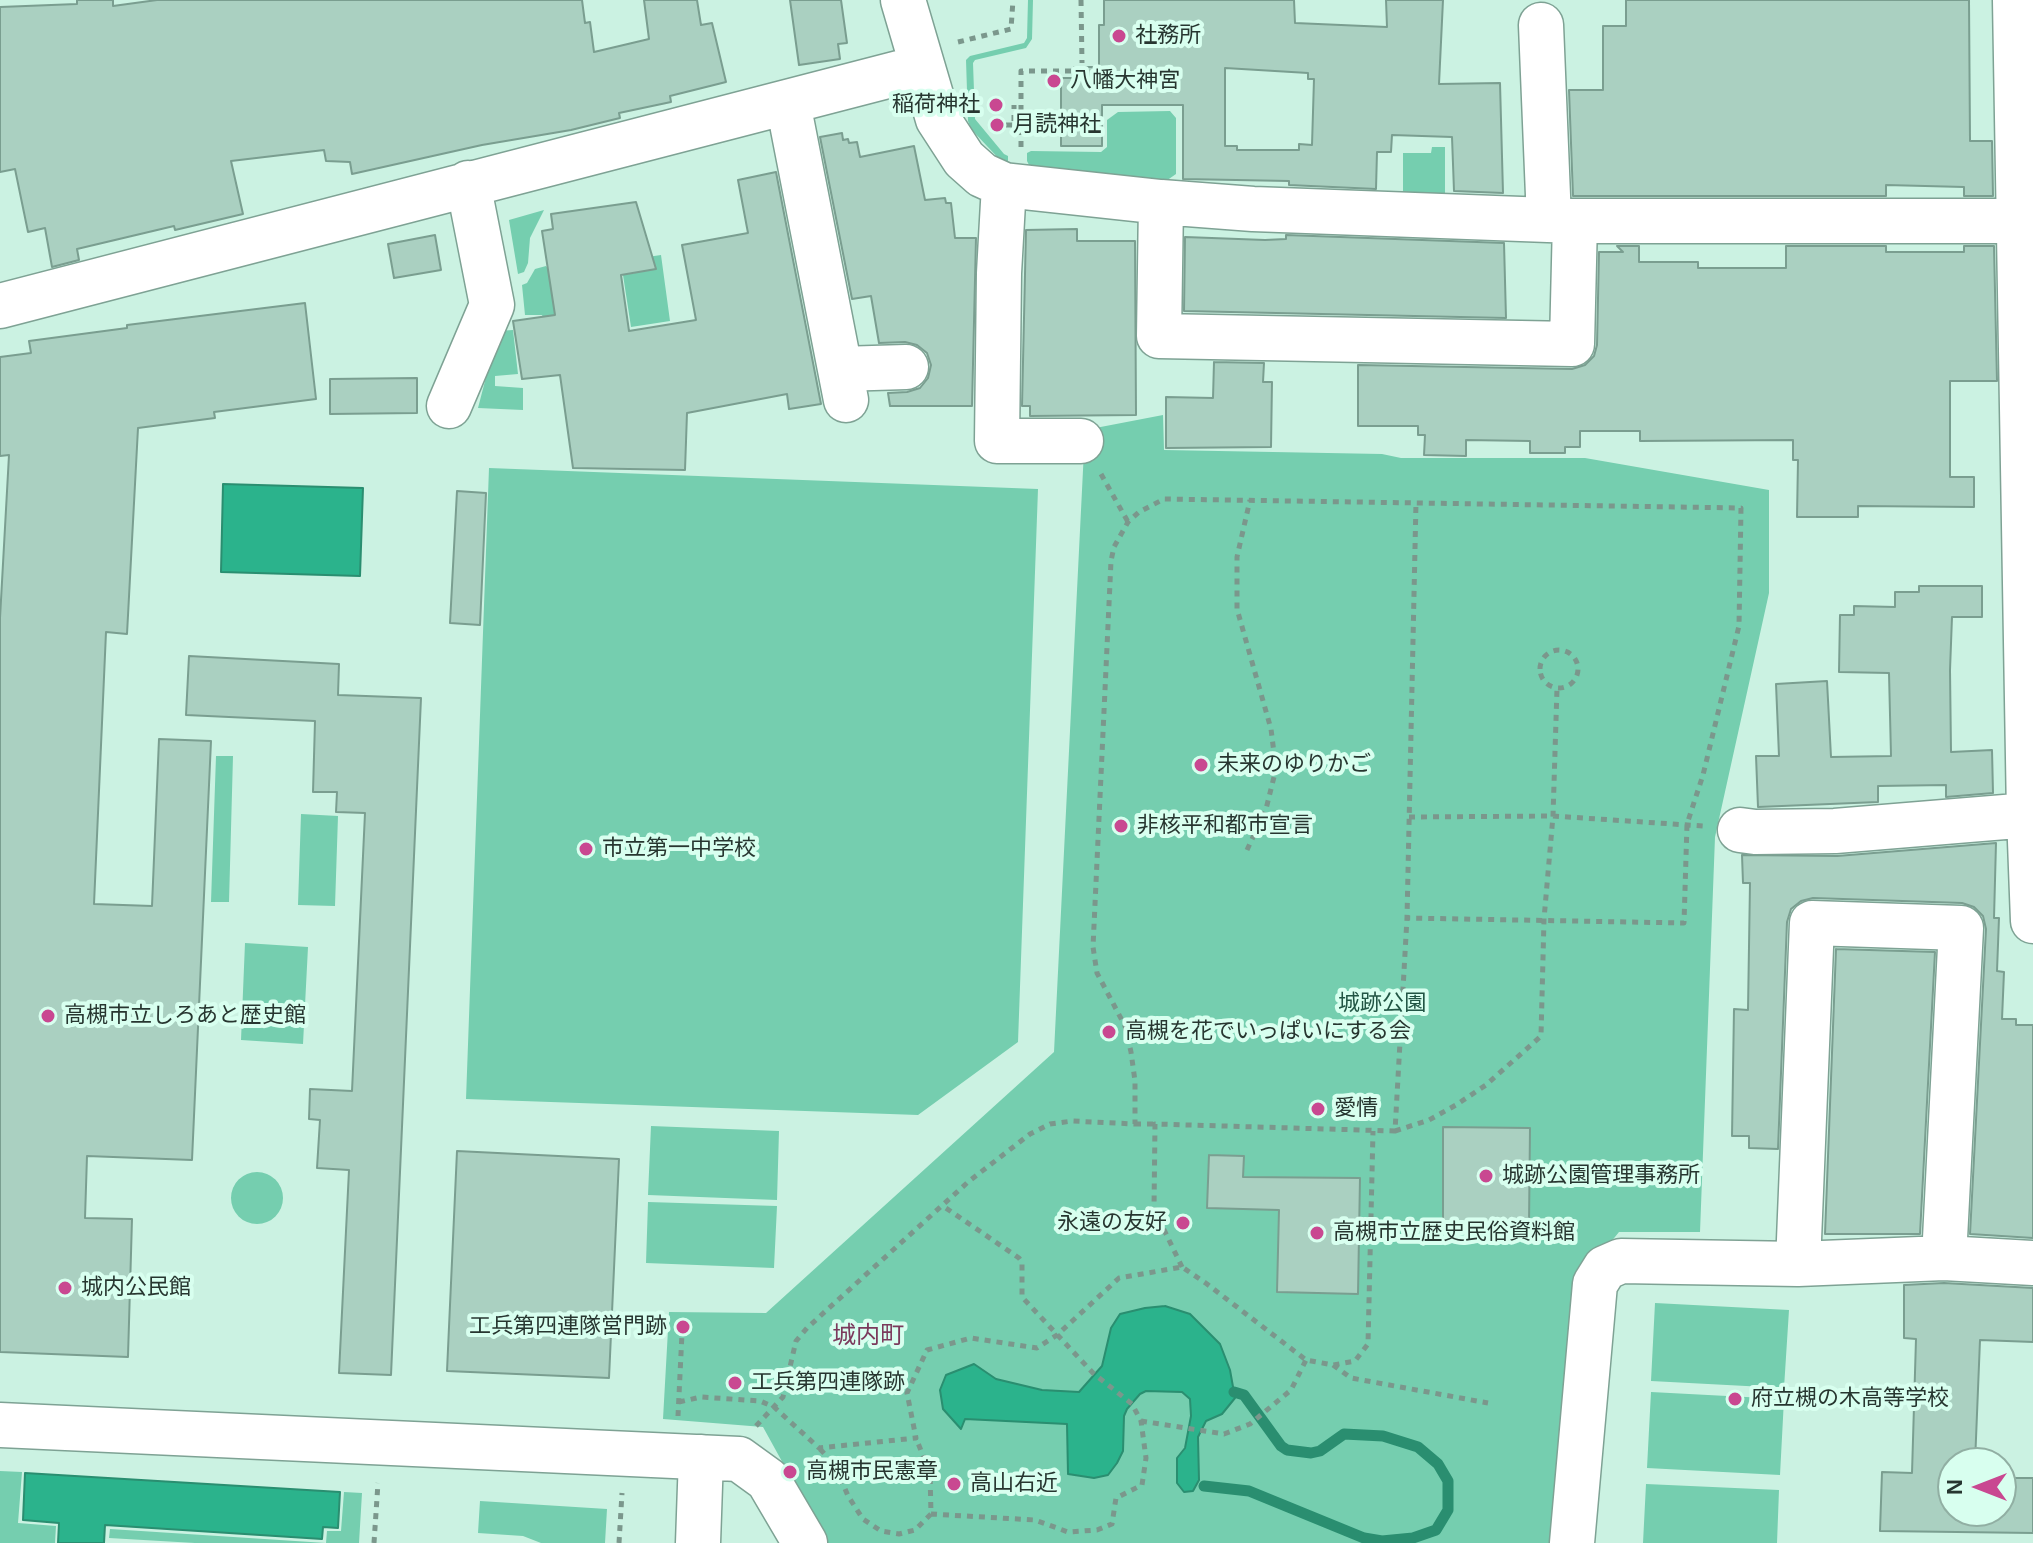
<!DOCTYPE html>
<html>
<head>
<meta charset="utf-8">
<style>
  body { margin:0 }
  #map { position:relative; width:2033px; height:1543px; overflow:hidden; background:#cbf2e2; font-family:Helvetica,sans-serif }
  canvas { display:block }
  .north { position:absolute; left:1937px; top:1447px; width:80px; height:80px; box-sizing:border-box; background:#d8ffef; border:2px solid #91afa3; border-radius:50%; rotate:270deg; font-size:22px; font-weight:700; line-height:32px; text-align:center; color:#273630 }
  .north::after { content:''; display:block; margin:auto; width:28px; height:36px; background:#c94891; clip-path:polygon(50% 0,100% 100%,50% 72%,0 100%) }
</style>
</head>
<body>
<div id="map">
<canvas width="2033" height="1543"></canvas>
<div class="north">N</div>
</div>
<script>
const ctx = document.querySelector('canvas').getContext('2d');
ctx.lineJoin = 'round';
function fill(path, color) { ctx.fillStyle = color; ctx.fill(path, 'evenodd'); }
const toPath = rows => new Path2D(rows.map(r => 'M' + r).join(''));
function trace(path, color, width, dash) { ctx.strokeStyle = color; ctx.lineWidth = width; ctx.lineCap = dash ? 'butt' : 'round'; ctx.setLineDash(dash || []); ctx.stroke(path); }
function label(font, color, halo, rows, align = 'center') {
  ctx.font = font + ' Helvetica,"Noto Sans JP",sans-serif'; ctx.lineWidth = 8; ctx.setLineDash([]); ctx.textBaseline = 'middle'; ctx.strokeStyle = halo; ctx.fillStyle = color; for (const [text, x, y, turn = 0] of rows) {
    ctx.save(); ctx.translate(x, y); ctx.rotate((+turn || 0) * Math.PI / 180); ctx.textAlign = isNaN(turn) ? turn : align; if (halo) ctx.strokeText(text, 0, 0); ctx.fillText(text, 0, 0); ctx.restore();
  }
}
fill(toPath([
  [1028,0,1033,0,1032,39,1026,48,975,60,973,63,975,119,1004,154,1008,156,1008,164,1002,162,971,129,968,121,966,60,970,56,1024,43,1027,38],
  [1170,111,1176,118,1176,174,1166,181,1029,165,1027,161,1027,153,1031,151,1101,152,1107,147,1107,120,1118,112],
  [1432,147,1445,147,1445,198,1403,198,1403,153,1431,153],
  [544,210,530,238,528,263,524,272,518,274,509,220],
  [661,255,670,321,631,327,623,275,635,273,634,259],
  [546,266,555,279,569,315,544,320,542,315,525,315,522,285,527,283,535,269],
  [513,330,518,374,495,376,495,386,523,388,523,410,478,408,498,331],
  [1163,415,1164,450,1382,454,1401,458,1585,458,1769,490,1769,593,1715,837,1700,1232,1619,1232,1572,1290,1556,1543,827,1543,763,1427,663,1419,669,1312,766,1313,1054,1052,1085,430],
  [489,468,1038,489,1018,1042,918,1115,466,1099],
  [216,756,233,756,229,902,211,902],
  [301,814,338,816,335,906,298,905],
  [245,943,308,947,303,1044,241,1040],
  [651,1126,779,1131,777,1200,648,1195],
  '231 1198a26 26 0 1 1 52 0a26 26 0 1 1-52 0Z',
  [648,1202,777,1206,774,1268,646,1263],
  [1655,1303,1789,1310,1784,1388,1651,1381],
  [1651,1392,1784,1399,1780,1475,1647,1468],
  [0,1471,22,1472,18,1523,56,1526,55,1543,0,1543],
  [1646,1484,1779,1490,1777,1543,1643,1543],
  [344,1492,362,1493,359,1543,195,1543,109,1538,110,1529,326,1543,327,1531,341,1531],
  [480,1501,607,1509,605,1543,541,1543,523,1536,478,1533]
]), '#75ceaf');
const water = toPath([
  [223,484,363,488,360,576,221,572,223,484],
  [1165,1306,1190,1314,1220,1344,1230,1370,1235,1398,1222,1414,1206,1421,1198,1437,1199,1480,1193,1491,1184,1492,1177,1483,1177,1458,1185,1448,1191,1416,1190,1399,1182,1392,1146,1391,1140,1394,1127,1409,1124,1416,1123,1451,1117,1463,1108,1475,1094,1478,1068,1474,1067,1424,965,1419,961,1429,943,1409,940,1390,946,1375,974,1364,996,1379,1042,1390,1079,1392,1102,1366,1111,1328,1120,1314,1145,1308,1165,1306],
  [25,1473,340,1492,338,1528,323,1527,322,1539,105,1525,104,1543,58,1543,59,1523,23,1520,25,1473]
]);
fill(water, '#2bb38c');
trace(water, '#2a8e70', 2);
trace(toPath([
  [1204,1486,1249,1491,1364,1538,1382,1541,1413,1538,1436,1530,1448,1510,1448,1481,1438,1464,1418,1447,1383,1436,1344,1434,1320,1451,1311,1453,1287,1450,1281,1446,1244,1395,1234,1392]
]), '#2a8e70', 11);
const building = toPath([
  [77,0,113,0,113,6,157,0,582,0,585,23,590,22,594,52,649,39,644,0,697,0,701,25,712,23,726,82,670,96,671,102,619,113,620,118,571,130,482,145,352,174,350,162,326,161,324,150,231,161,243,214,175,230,174,226,77,249,79,260,52,267,45,228,28,232,15,169,0,172,0,7,77,4,77,0],
  [790,0,841,0,847,43,838,44,840,59,799,65,790,0],
  [1104,0,1294,0,1295,23,1387,27,1386,0,1443,0,1439,84,1500,83,1503,193,1454,191,1452,137,1392,135,1391,152,1377,152,1376,189,1289,185,1289,181,1183,179,1183,105,1102,105,1102,146,1061,146,1061,78,1074,78,1074,67,1099,67,1099,25,1104,25,1104,0],
  [1225,68,1308,73,1308,79,1314,79,1312,145,1299,144,1299,150,1237,150,1237,146,1225,146,1225,68],
  [1626,0,1969,0,1970,141,1992,141,1993,196,1964,196,1964,187,1886,185,1886,196,1573,196,1569,90,1603,90,1603,26,1626,26,1626,0],
  [842,133,843,140,848,139,849,143,857,142,860,157,914,146,925,200,945,198,946,203,951,203,955,238,976,238,972,406,890,406,888,393,907,392,920,388,928,378,931,365,927,353,917,345,905,342,879,343,871,296,852,299,820,137,842,133],
  [776,172,821,404,789,409,787,394,687,413,685,470,573,468,560,375,522,379,513,321,555,315,542,231,553,229,551,214,636,202,656,269,621,275,629,331,696,320,682,245,748,233,738,180,776,172],
  [1077,229,1077,241,1135,241,1136,415,1030,416,1030,406,1022,406,1026,230,1077,229],
  [435,235,441,270,394,278,388,244,435,235],
  [1286,235,1504,243,1506,318,1184,311,1185,237,1265,240,1286,239,1286,235],
  [1617,246,1639,246,1639,262,1698,262,1698,268,1786,268,1786,246,1886,246,1886,252,1964,252,1964,246,1994,246,1997,381,1950,381,1950,477,1974,477,1974,507,1858,506,1858,517,1797,517,1798,460,1793,460,1793,440,1640,441,1640,431,1580,431,1580,447,1565,447,1565,453,1530,453,1530,441,1466,440,1466,456,1424,455,1425,435,1418,435,1418,426,1358,426,1358,365,1572,369,1585,365,1594,356,1597,345,1599,252,1623,252,1617,246],
  [305,303,316,399,214,412,215,418,138,428,127,634,106,632,94,904,152,906,159,739,211,741,192,1160,87,1156,85,1218,132,1219,128,1357,0,1352,0,618,9,455,0,456,0,357,31,353,29,341,127,328,127,325,305,303],
  [1214,362,1264,363,1263,382,1272,382,1271,447,1166,448,1166,397,1213,398,1214,362],
  [417,378,417,413,330,414,330,379,417,378],
  [457,491,486,493,480,625,450,623,457,491],
  [1919,586,1982,586,1982,617,1952,617,1950,670,1951,752,1992,750,1993,793,1946,797,1946,785,1878,786,1878,802,1758,807,1756,756,1779,756,1776,684,1827,681,1831,757,1891,756,1889,673,1839,672,1840,615,1854,615,1854,606,1895,607,1895,592,1919,592,1919,586],
  [189,656,339,664,338,695,421,698,391,1375,339,1373,349,1170,317,1168,320,1120,309,1119,310,1089,352,1091,365,813,336,812,337,792,313,792,315,721,186,715,189,656],
  [1996,843,1994,918,1999,918,1997,971,2004,972,2002,1019,2016,1019,2016,1025,2033,1025,2033,1238,1970,1234,1986,929,1983,916,1974,907,1962,903,1813,898,1801,901,1791,909,1787,922,1778,1149,1749,1148,1749,1136,1732,1136,1734,1009,1748,1010,1750,883,1743,883,1742,855,1837,856,1996,843],
  [1836,949,1935,952,1920,1234,1825,1234,1836,949],
  [1443,1127,1530,1128,1529,1225,1443,1224,1443,1127],
  [457,1151,619,1159,609,1378,447,1371,457,1151],
  [1209,1155,1244,1156,1243,1177,1360,1178,1358,1294,1277,1292,1279,1210,1207,1208,1209,1155],
  [1944,1283,2033,1288,2033,1342,1980,1340,1975,1463,1953,1463,1953,1511,2001,1511,2001,1478,2033,1478,2033,1533,1880,1531,1882,1472,1912,1473,1916,1339,1904,1338,1904,1285,1944,1283]
]);
fill(building, '#aad0c1');
trace(building, '#7a9e90', 2);
const minor = toPath([
  [903,0,938,119,964,159,982,175,1004,185,1161,202,1253,209,1575,221,2019,221],
  [2015,0,2029,815,2033,921],
  [1541,25,1549,220],
  [788,103,846,400],
  [1004,185,999,273,997,441,1081,441],
  [1161,202,1159,336,1572,344,1575,221],
  [0,306,922,67],
  [840,369,906,367],
  [449,406,492,305,468,183],
  [1740,830,1755,832,1835,831,2029,815],
  [1798,1264,1812,923,1961,928,1944,1258],
  [0,1425,739,1459,768,1480,805,1543],
  [698,1543,701,1457],
  [1572,1543,1595,1284,1605,1268,1621,1261,1798,1264,1944,1258,2033,1263]
]);
trace(minor, '#7ea294', 47);
trace(toPath([
  [1081,0,1082,63],
  [958,42,1011,29,1013,0],
  [1006,125,1014,125,1014,105],
  [1021,147,1021,71,1072,71],
  [1101,474,1128,522],
  '1540 669a19 19 0 1 1 38 0a19 19 0 1 1-38 0Z',
  [1409,817,1553,816,1703,826],
  [1247,850,1266,809,1276,769,1271,729,1237,609,1237,557,1250,500],
  [1135,1124,1155,1124],
  [1395,1131,1429,1120,1456,1105,1486,1085,1541,1036,1544,919,1553,816,1557,688],
  [1182,1267,1154,1209,1155,1124,1395,1131,1407,918,1416,502],
  [1333,1365,1351,1378,1488,1403],
  [679,1402,701,1397,760,1401,774,1407,819,1448,916,1438,907,1393,927,1350,971,1338,1037,1348,1057,1335,1119,1278,1182,1267,1207,1284,1306,1360,1333,1365,1355,1361,1368,1344,1373,1131],
  [678,1416,682,1333],
  [1141,1421,1224,1434,1250,1424,1291,1390,1306,1360],
  [756,1426,783,1397,796,1341,807,1328,968,1182,1030,1134,1050,1124,1072,1121,1135,1124,1135,1081,1131,1052,1125,1026,1097,973,1093,947,1111,561,1114,547,1128,522,1139,512,1164,499,1741,508,1739,626,1703,775,1687,824,1684,923,1407,918],
  [820,1449,835,1465,848,1496,863,1519,881,1531,899,1534,915,1530,931,1514,930,1473,916,1438],
  [931,1514,1035,1520,1068,1532,1097,1530,1112,1524,1116,1498,1142,1485,1146,1458,1141,1421,1132,1404,1093,1373,1022,1297,1022,1262,1019,1258,943,1206],
  [374,1543,378,1483],
  [619,1543,622,1493]
]), '#7b978c', 5, [6, 6]);
trace(minor, '#fff', 44);
for (const [x, y, r, color] of [
  [1119,36,8,"#c94891"],
  [1054,81,8,"#c94891"],
  [996,105,8,"#c94891"],
  [997,125,8,"#c94891"],
  [1201,765,8,"#c94891"],
  [1121,826,8,"#c94891"],
  [586,849,8,"#c94891"],
  [48,1016,8,"#c94891"],
  [1109,1032,8,"#c94891"],
  [1318,1109,8,"#c94891"],
  [1486,1176,8,"#c94891"],
  [1183,1223,8,"#c94891"],
  [1317,1233,8,"#c94891"],
  [65,1288,8,"#c94891"],
  [683,1327,8,"#c94891"],
  [735,1383,8,"#c94891"],
  [1735,1399,8,"#c94891"],
  [790,1472,8,"#c94891"],
  [954,1484,8,"#c94891"]
]) { const dot = new Path2D(); dot.arc(x, y, r, 0, 2 * Math.PI); ctx.fillStyle = color; ctx.fill(dot); trace(dot, '#d8ffef', 3); }
label('22px', '#273630', '#d8ffef', [
  ["社務所",1135,36],
  ["八幡大神宮",1070,81],
  ["稲荷神社",980,105,"right"],
  ["月読神社",1013,125],
  ["未来のゆりかご",1217,765],
  ["非核平和都市宣言",1137,826],
  ["市立第一中学校",602,849],
  ["高槻市立しろあと歴史館",64,1016],
  ["高槻を花でいっぱいにする会",1125,1032],
  ["愛情",1334,1109],
  ["城跡公園管理事務所",1502,1176],
  ["永遠の友好",1167,1223,"right"],
  ["高槻市立歴史民俗資料館",1333,1233],
  ["城内公民館",81,1288],
  ["工兵第四連隊営門跡",667,1327,"right"],
  ["工兵第四連隊跡",751,1383],
  ["府立槻の木高等学校",1751,1399],
  ["高槻市民憲章",806,1472],
  ["高山右近",970,1484]
], 'left');
label('22px', '#215544', '#d8ffef', [
  ["城跡公園",1382,1004]
]);
label('24px', '#7b3a5c', '#d8ffef', [
  ["城内町",868,1336]
]);
</script>
</body>
</html>
